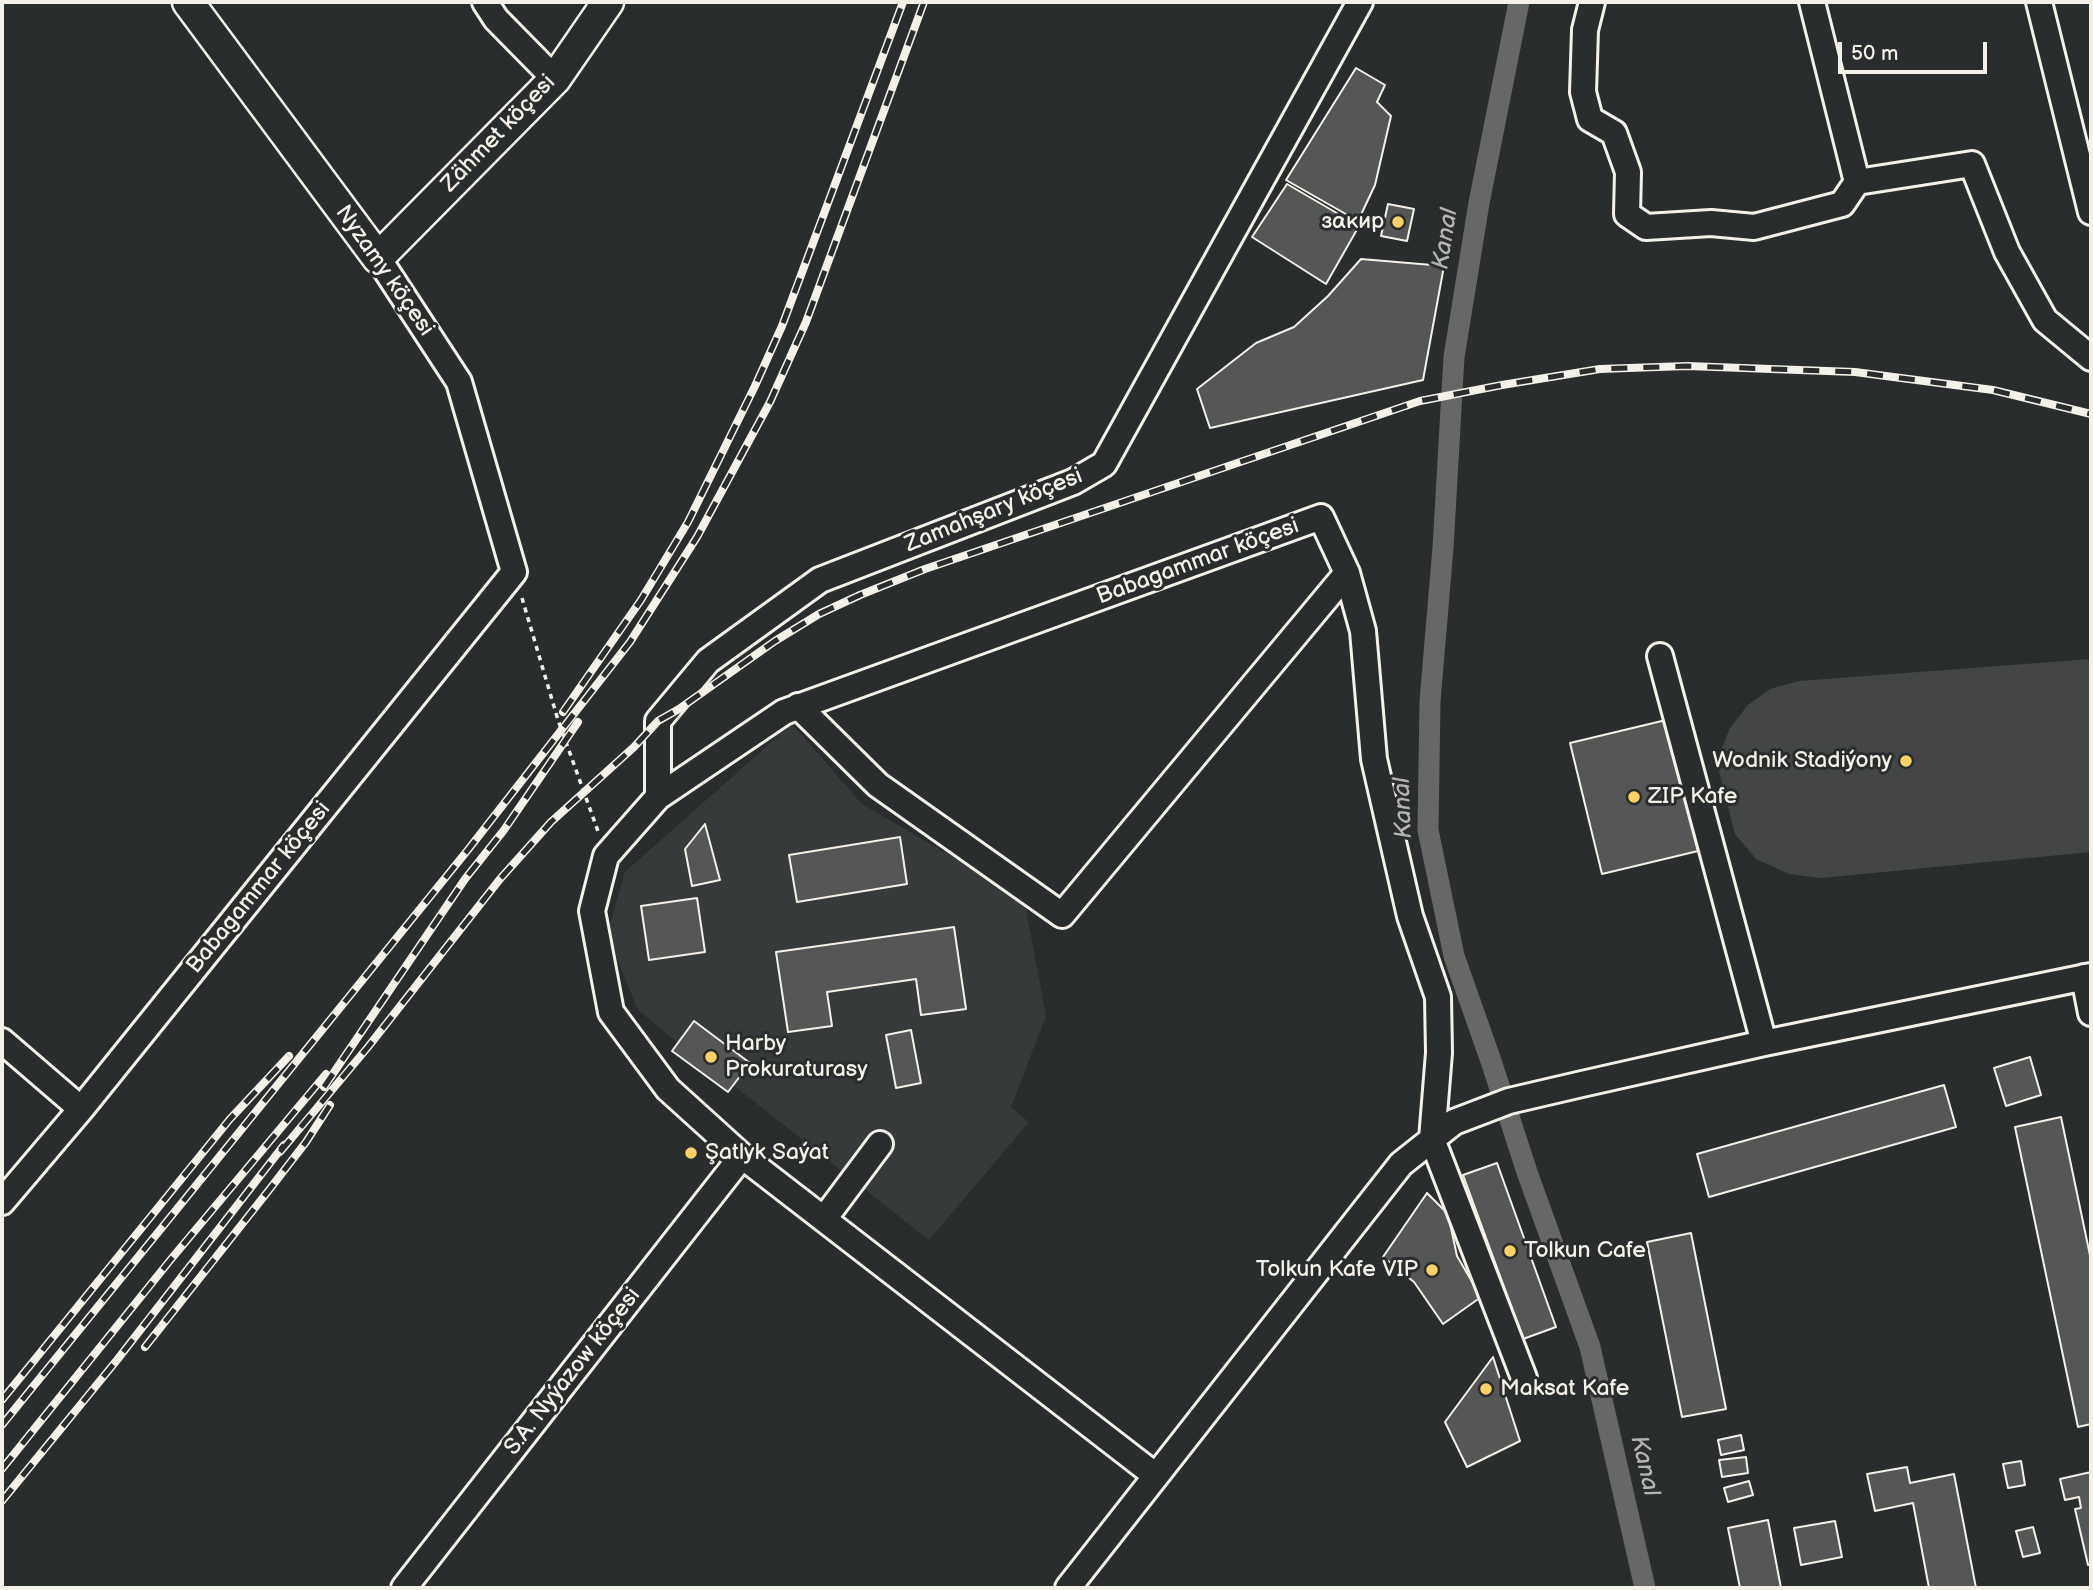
<!DOCTYPE html>
<html>
<head>
<meta charset="utf-8">
<style>
  body { margin:0 }
  #map { position:relative; width:2093px; height:1590px; overflow:hidden; background:#2a2d2e; font-family:"Balsamiq Sans",sans-serif }
  canvas { display:block }
  .frame { position:absolute; inset:0; border:4px solid #f4f1e8; pointer-events:none }
  .scale { position:absolute; left:1838px; top:42px; width:149px; height:32px; box-sizing:border-box; border:4px solid #f4f1e8; border-top:0; padding-left:9px; font-size:21px; line-height:24px; white-space:nowrap; color:#f4f1e8; -webkit-text-stroke:5px #2a2d2e; paint-order:stroke }
</style>
</head>
<body>
<div id="map">
<canvas width="2093" height="1590"></canvas>
<div class="frame"></div>
<div class="scale">50 m</div>
</div>
<script>
const ctx = document.querySelector('canvas').getContext('2d');
ctx.lineJoin = 'round';
function fill(path, color) { ctx.fillStyle = color; ctx.fill(path, 'evenodd'); }
const toPath = rows => new Path2D(rows.map(r => 'M' + r).join(''));
function trace(path, color, width, dash) { ctx.strokeStyle = color; ctx.lineWidth = width; ctx.lineCap = dash ? 'butt' : 'round'; ctx.setLineDash(dash || []); ctx.stroke(path); }
function label(font, color, halo, rows, align = 'center') {
  ctx.font = font + ' "Balsamiq Sans",sans-serif'; ctx.lineWidth = 6; ctx.setLineDash([]); ctx.textBaseline = 'middle'; ctx.strokeStyle = halo; ctx.fillStyle = color; for (const [text, x, y, turn = 0] of rows) {
    ctx.save(); ctx.translate(x, y); ctx.rotate((+turn || 0) * Math.PI / 180); ctx.textAlign = isNaN(turn) ? turn : align; if (halo) ctx.strokeText(text, 0, 0); ctx.fillText(text, 0, 0); ctx.restore();
  }
}
fill(toPath([
  [792,724,862,804,1024,899,1046,1016,1011,1107,1029,1122,929,1240,733,1085,749,1062,695,1021,678,1043,638,1010,607,935,625,872]
]), '#373a3a');
fill(toPath([
  [2091,659,2091,852,1821,878,1789,874,1756,859,1735,834,1719,771,1721,750,1730,728,1748,705,1770,689,1799,681]
]), '#444645');
trace(toPath([
  [1519,2,1479,203,1454,357,1443,548,1430,701,1428,830,1454,956,1491,1061,1527,1172,1590,1347,1645,1588]
]), '#676866', 21);
const building = toPath([
  [1356,68,1385,85,1377,102,1391,116,1375,185,1358,221,1286,180,1356,68],
  [1287,184,1359,226,1326,284,1252,237,1287,184],
  [1388,204,1414,209,1407,241,1381,236,1388,204],
  [1361,259,1444,266,1423,380,1210,428,1197,389,1256,343,1294,327,1328,296,1361,259],
  [1666,720,1698,851,1602,874,1570,743,1666,720],
  [705,824,720,880,692,886,685,849,705,824],
  [900,837,907,884,797,902,789,855,900,837],
  [697,898,705,952,649,960,641,906,697,898],
  [954,927,966,1009,921,1015,916,979,827,992,832,1026,788,1032,776,952,954,927],
  [694,1021,750,1063,728,1092,672,1051,694,1021],
  [911,1030,921,1083,896,1088,886,1035,911,1030],
  [2030,1057,2041,1095,2006,1106,1994,1068,2030,1057],
  [1944,1085,1956,1127,1709,1197,1697,1154,1944,1085],
  [2061,1117,2091,1260,2091,1424,2078,1427,2015,1127,2061,1117],
  [1497,1163,1556,1327,1523,1339,1463,1175,1497,1163],
  [1427,1193,1448,1214,1457,1256,1481,1297,1443,1324,1414,1282,1383,1257,1427,1193],
  [1691,1233,1726,1409,1682,1417,1647,1242,1691,1233],
  [1493,1357,1520,1441,1467,1467,1445,1422,1493,1357],
  [1741,1435,1744,1450,1721,1455,1718,1440,1741,1435],
  [1746,1457,1748,1473,1722,1477,1719,1460,1746,1457],
  [2021,1461,2025,1485,2008,1488,2003,1464,2021,1461],
  [1907,1467,1910,1483,1954,1474,1976,1588,1929,1588,1913,1503,1875,1511,1867,1474,1907,1467],
  [2091,1472,2091,1564,2088,1565,2075,1509,2081,1508,2079,1497,2065,1500,2060,1479,2091,1472],
  [1749,1481,1753,1495,1728,1502,1724,1488,1749,1481],
  [1768,1520,1781,1588,1740,1588,1728,1528,1768,1520],
  [1835,1521,1842,1557,1801,1565,1794,1528,1835,1521],
  [2033,1527,2040,1553,2023,1557,2016,1531,2033,1527]
]);
fill(building, '#555756');
trace(building, '#f4f1e8', 2);
const minor = toPath([
  [485,2,496,19,555,79],
  [1592,2,1585,30,1583,92,1590,119,1614,133,1628,172,1627,214,1646,227,1711,223,1754,227,1842,204,1857,182,1972,164,2007,252,2045,320,2091,358],
  [1812,2,1857,182],
  [2039,2,2091,212],
  [1660,656,1764,1043],
  [798,706,878,785,1062,915,1347,573],
  [658,797,658,721,708,661,820,580,1073,482,1104,464,1360,2],
  [2084,977,2091,1013],
  [2,1041,81,1109],
  [2,1202,81,1109,514,572,459,382,378,258],
  [824,1219,880,1144],
  [1156,1476,742,1156,668,1089,611,1012,592,911,606,856,658,797,784,712,1321,517,1347,573,1363,631,1374,759,1410,916,1438,997,1439,1053,1432,1139,1524,1378],
  [404,1588,742,1156],
  [1068,1588,1401,1164,1454,1122,1509,1101,1582,1084,1764,1043,2091,976]
]);
const major = toPath([
  [188,2,378,258,555,79,608,2]
]);
trace(minor, '#f4f1e8', 30);
trace(major, '#f4f1e8', 35);
trace(toPath([
  [522,598,558,720,599,834]
]), '#f4f1e8', 3.5, [5, 5]);
trace(minor, '#2a2d2e', 24);
trace(major, '#2a2d2e', 30);
const rail = toPath([
  [563,712,641,600,688,522,755,386,782,326,903,2],
  [324,1087,465,879,504,830,578,722],
  [280,1152,368,1047,500,879,551,822,634,747,658,721,679,709,775,641,819,614,860,595,925,569,1420,401,1502,385,1600,369,1687,366,1855,372,1993,390,2091,414],
  [145,1347,269,1190,306,1142,330,1105],
  [2,1400,230,1119,289,1056],
  [2,1425,467,851,630,642,697,537,770,402,806,322,924,2],
  [2,1469,172,1258,326,1074],
  [2,1501,117,1360,284,1145]
]);
trace(rail, '#f4f1e8', 8);
trace(rail, '#2a2d2e', 5, [16]);
for (const [x, y, r, color] of [
  [1398,222,7,"#ffd166"],
  [1906,761,7,"#ffd166"],
  [1634,797,7,"#ffd166"],
  [711,1057,7,"#ffd166"],
  [691,1153,7,"#ffd166"],
  [1510,1251,7,"#ffd166"],
  [1432,1270,7,"#ffd166"],
  [1486,1389,7,"#ffd166"]
]) { const dot = new Path2D(); dot.arc(x, y, r, 0, 2 * Math.PI); ctx.fillStyle = color; ctx.fill(dot); trace(dot, '#2a2d2e', 2.5); }
label('23px', '#f4f1e8', '#2a2d2e', [
  ["Zähmet köçesi",499,134,-46],
  ["Nyzamy köçesi",384,271,55],
  ["Zamahşary köçesi",994,511,-22],
  ["Babagammar köçesi",1198,562,-20],
  ["Babagammar köçesi",259,888,-51],
  ["S.A. Nyýazow köçesi",573,1372,-52]
]);
label('23px', '#f4f1e8', '#2a2d2e', [
  ["закир",1384,222,"right"],
  ["Wodnik Stadiýony",1892,761,"right"],
  ["ZIP Kafe",1648,797],
  ["Harby",725,1044],
  ["Prokuraturasy",725,1070],
  ["Şatlyk Saýat",705,1153],
  ["Tolkun Cafe",1524,1251],
  ["Tolkun Kafe VIP",1418,1270,"right"],
  ["Maksat Kafe",1500,1389]
], 'left');
label('italic 24px', '#b5b3ae', '#2a2d2e', [
  ["Kanal",1446,239,-81],
  ["Kanal",1404,808,-92],
  ["Kanal",1644,1466,77]
]);
</script>
</body>
</html>
